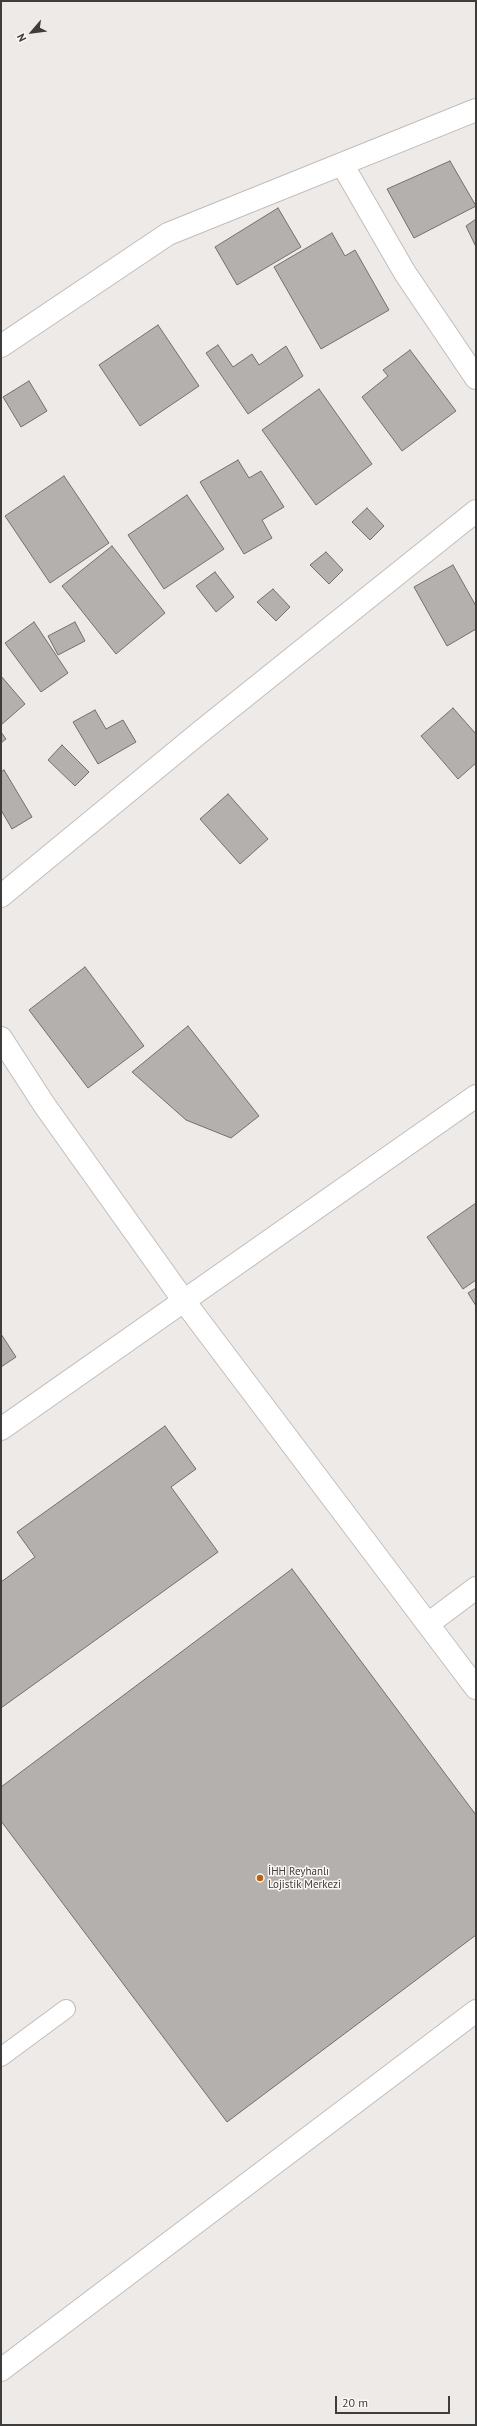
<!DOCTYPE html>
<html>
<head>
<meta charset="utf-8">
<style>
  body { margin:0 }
  #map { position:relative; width:477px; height:2426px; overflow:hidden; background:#eeeae8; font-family:"PT Sans",sans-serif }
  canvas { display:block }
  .frame { position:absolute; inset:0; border:2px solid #3e3d3c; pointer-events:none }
  .north { position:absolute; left:12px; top:12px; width:40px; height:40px; -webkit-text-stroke:3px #fcf7f5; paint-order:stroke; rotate:242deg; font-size:11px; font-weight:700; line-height:16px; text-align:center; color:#3e3d3c }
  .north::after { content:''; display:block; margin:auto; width:14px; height:18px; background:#3e3d3c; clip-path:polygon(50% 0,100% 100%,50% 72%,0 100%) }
  .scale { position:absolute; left:335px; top:2396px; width:115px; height:18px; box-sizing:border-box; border:2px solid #3e3d3c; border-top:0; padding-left:5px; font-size:12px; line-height:14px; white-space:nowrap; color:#3e3d3c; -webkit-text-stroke:3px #fcf7f5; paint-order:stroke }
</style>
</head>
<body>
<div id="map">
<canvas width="477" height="2426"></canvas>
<div class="frame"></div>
<div class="north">N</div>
<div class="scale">20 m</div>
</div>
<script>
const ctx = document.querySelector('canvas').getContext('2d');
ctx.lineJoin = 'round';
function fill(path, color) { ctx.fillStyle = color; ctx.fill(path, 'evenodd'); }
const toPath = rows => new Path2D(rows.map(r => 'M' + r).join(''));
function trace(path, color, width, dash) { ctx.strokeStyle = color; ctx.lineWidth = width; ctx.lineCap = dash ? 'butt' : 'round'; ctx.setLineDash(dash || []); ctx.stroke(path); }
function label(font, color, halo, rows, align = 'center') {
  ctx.font = font + ' "PT Sans",sans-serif'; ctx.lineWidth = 3; ctx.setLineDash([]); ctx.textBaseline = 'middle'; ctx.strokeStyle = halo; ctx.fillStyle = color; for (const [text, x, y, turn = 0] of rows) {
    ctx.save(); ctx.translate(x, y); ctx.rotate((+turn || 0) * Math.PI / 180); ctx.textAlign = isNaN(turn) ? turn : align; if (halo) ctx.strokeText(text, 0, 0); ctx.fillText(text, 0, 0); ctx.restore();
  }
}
const building = toPath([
  [450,161,476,206,414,238,387,189,450,161],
  [278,208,301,247,237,285,215,247,278,208],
  [476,219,476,247,466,226,476,219],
  [332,233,345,256,355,250,389,310,321,349,274,267,332,233],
  [158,325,199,386,140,426,99,365,158,325],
  [218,345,233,367,252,354,259,365,286,346,303,376,248,414,206,353,218,345],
  [410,350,456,411,402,451,362,397,388,376,383,370,410,350],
  [29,381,47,411,21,427,3,397,29,381],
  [319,389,372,464,316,505,262,430,319,389],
  [238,460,249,478,261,471,284,507,262,520,272,538,244,554,200,482,238,460],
  [64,476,109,543,50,583,5,516,64,476],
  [187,495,224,549,164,589,128,535,187,495],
  [367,508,384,526,370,540,352,522,367,508],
  [112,546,165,613,116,654,62,586,112,546],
  [326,552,343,570,329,584,310,565,326,552],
  [453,565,476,606,476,629,447,646,414,587,453,565],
  [215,572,234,597,216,612,196,586,215,572],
  [273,589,290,607,276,621,257,602,273,589],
  [34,622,68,673,41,692,5,643,34,622],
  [75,622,85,641,58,655,48,636,75,622],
  [1,676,25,704,1,725,1,676],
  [453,708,476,734,476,763,458,779,421,736,453,708],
  [95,710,106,729,123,720,136,742,98,764,73,722,95,710],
  [1,732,6,739,1,743,1,732],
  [62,745,89,772,75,786,48,760,62,745],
  [4,770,32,817,12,829,1,810,1,772,4,770],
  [228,794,268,839,240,864,200,819,228,794],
  [85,967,144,1046,88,1088,29,1010,85,967],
  [188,1026,259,1116,231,1138,186,1120,132,1072,188,1026],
  [476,1203,476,1280,463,1289,427,1237,476,1203],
  [476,1288,476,1306,468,1293,476,1288],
  [1,1334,16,1357,1,1367,1,1334],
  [165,1426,196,1469,171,1487,218,1552,1,1708,1,1582,35,1557,17,1532,165,1426],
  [292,1569,476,1815,476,1935,227,2122,1,1821,1,1787,292,1569]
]);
fill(building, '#b4b0ae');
trace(building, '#736f6d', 1);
const service = toPath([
  [1,2057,66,2009]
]);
const minor = toPath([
  [342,164,405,273,476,378],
  [1,346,168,234,476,110],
  [1,896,204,729,476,511],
  [1,1038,45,1106,184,1301,476,1688],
  [1,1429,476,1096],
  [428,1624,476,1588],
  [1,2370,476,2011]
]);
trace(service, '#c1bdbb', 20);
trace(minor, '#c1bdbb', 24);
trace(service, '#fff', 18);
trace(minor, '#fff', 22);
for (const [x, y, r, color] of [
  [260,1878,4,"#bd610a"]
]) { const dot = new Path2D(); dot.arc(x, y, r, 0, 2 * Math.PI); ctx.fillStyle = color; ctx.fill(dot); trace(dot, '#fcf7f5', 1.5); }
label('11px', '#3e3d3c', '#fcf7f5', [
  ["İHH Reyhanlı",268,1872],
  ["Lojistik Merkezi",268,1885]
], 'left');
</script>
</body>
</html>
